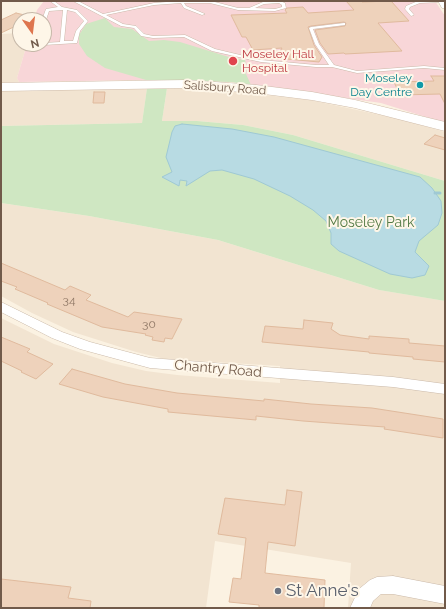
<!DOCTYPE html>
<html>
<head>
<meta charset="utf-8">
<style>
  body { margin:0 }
  #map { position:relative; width:446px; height:609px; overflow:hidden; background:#fbf2e2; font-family:Raleway,sans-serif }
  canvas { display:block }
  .frame { position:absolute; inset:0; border:2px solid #715a4a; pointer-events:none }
  .north { position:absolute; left:12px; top:12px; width:40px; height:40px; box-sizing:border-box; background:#fef6e8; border:1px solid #c6b8a9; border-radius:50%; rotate:166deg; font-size:11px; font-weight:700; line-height:16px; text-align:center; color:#715a4a }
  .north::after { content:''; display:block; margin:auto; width:14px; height:18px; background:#de754e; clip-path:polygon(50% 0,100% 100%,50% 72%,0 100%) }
</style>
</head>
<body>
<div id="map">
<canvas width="446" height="609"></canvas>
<div class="frame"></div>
<div class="north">N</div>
</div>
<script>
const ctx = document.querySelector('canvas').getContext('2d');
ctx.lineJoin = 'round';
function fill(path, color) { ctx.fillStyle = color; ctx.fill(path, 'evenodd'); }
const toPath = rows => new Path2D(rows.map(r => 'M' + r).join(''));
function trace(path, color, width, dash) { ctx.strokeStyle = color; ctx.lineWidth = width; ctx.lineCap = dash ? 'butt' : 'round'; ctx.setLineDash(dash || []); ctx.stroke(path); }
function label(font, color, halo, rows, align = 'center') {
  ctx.font = font + ' Raleway,sans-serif'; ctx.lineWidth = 4; ctx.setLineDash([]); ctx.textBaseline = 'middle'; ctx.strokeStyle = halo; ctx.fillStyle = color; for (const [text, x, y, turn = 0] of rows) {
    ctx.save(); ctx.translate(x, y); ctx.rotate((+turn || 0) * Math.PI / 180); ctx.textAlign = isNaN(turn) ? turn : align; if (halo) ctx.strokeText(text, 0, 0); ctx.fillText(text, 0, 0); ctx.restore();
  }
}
fill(toPath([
  [20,33,20,44,27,44,17,78,19,82,1,83,1,34],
  [147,88,142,123,1,126,1,91],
  [167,88,221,90,310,100,404,120,445,132,445,181,293,135,243,125,197,121,162,121],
  [1,203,89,216,218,240,379,290,445,301,445,608,348,608,351,563,215,541,206,608,1,608,1,318,54,344,112,363,146,371,177,375,280,383,280,366,165,359,136,352,73,332,32,313,1,296]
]), '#f2e4d1');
fill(toPath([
  [44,1,435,1,445,16,445,123,381,103,231,82,146,80,19,82,17,78,27,44,44,44,44,20,34,20,37,10]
]), '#f8d6d8');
fill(toPath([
  [105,18,114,27,132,29,149,41,164,40,180,42,229,57,245,60,247,67,246,74,251,85,231,82,146,80,105,68,87,56,79,44,79,35,86,24],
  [147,88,167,88,162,121,197,121,243,125,293,135,445,181,445,301,379,290,218,240,89,216,1,203,1,126,142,123]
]), '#cfe7c2');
const water = toPath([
  [182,124,232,129,274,137,420,177,432,188,441,201,442,213,438,225,419,241,415,252,429,266,425,275,412,278,390,274,339,251,331,244,331,233,326,221,313,210,290,196,254,179,222,170,210,171,186,186,187,181,180,180,179,186,162,177,172,172,166,157,172,132,175,126,182,124]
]);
fill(water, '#b8dbe3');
trace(water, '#9fc9d4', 1);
trace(toPath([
  [435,193,440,193]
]), '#9fc9d4', 3);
const building = toPath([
  [346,1,361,1,362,2,391,1,409,21,378,23,402,51,345,54,344,53,328,54,320,43,315,30,345,26,346,23,344,22,311,26,308,27,314,45,322,57,319,62,276,58,282,48,253,50,246,37,242,37,231,15,287,13,285,10,287,8,303,7,308,13,354,10,346,1],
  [16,13,33,17,28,20,20,20,20,24,1,33,1,20,16,13],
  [431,76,445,76,445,104,440,94,400,95,394,82,434,81,431,76],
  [94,92,105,92,104,103,93,103,94,92],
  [435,135,445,138,445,150,424,144,435,135],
  [1,263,65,290,70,286,91,295,86,300,128,317,134,312,182,319,172,339,165,338,164,342,152,340,153,337,145,335,146,334,102,327,47,304,48,303,15,289,17,287,1,281,1,263],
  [304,320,333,323,331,329,340,335,369,339,369,336,409,339,409,343,445,346,445,362,413,359,413,357,369,353,369,352,262,342,265,326,303,329,304,320],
  [1,337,30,349,27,352,53,364,36,379,21,372,22,371,1,361,1,337],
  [72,369,125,384,177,393,264,401,264,399,311,404,372,408,443,419,443,438,384,429,385,427,303,421,256,416,256,420,168,412,168,409,103,397,59,384,72,369],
  [287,490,302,492,295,546,268,542,265,573,325,580,324,608,259,608,259,605,229,602,233,578,241,579,246,538,218,534,225,498,285,505,287,490],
  [1,579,71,587,68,598,91,601,90,608,1,608,1,579]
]);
fill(building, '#eed2bb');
trace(building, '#e0ba9d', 1);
const lane = toPath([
  [50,1,54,1,62,7,77,10,88,21,80,31,77,43,44,45,42,44,44,44,44,43,60,42,63,10,49,11,45,23,44,23,44,20,42,20,46,9,58,7,50,1],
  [67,10,75,12,84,21,76,31,73,41,64,41,67,10],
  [73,1,78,1,103,14,154,3,179,1,211,1,238,8,249,8,263,2,280,1,285,3,286,8,275,11,238,10,210,3,184,3,186,6,205,14,202,15,184,8,181,3,154,5,106,15,123,24,136,26,144,34,153,36,185,35,215,49,261,60,316,65,329,65,315,44,309,28,311,27,344,23,345,23,345,25,313,29,319,44,334,65,357,71,424,66,445,68,445,70,424,68,357,73,332,67,316,67,261,62,212,51,184,37,153,38,141,36,134,28,121,26,73,1],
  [279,3,282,5,282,7,275,9,255,8,264,4,279,3],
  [418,1,444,1,442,2,420,3,410,7,409,9,414,15,411,16,405,9,406,6,418,1]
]);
const street = toPath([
  [438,1,445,1,445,8,442,8,438,1],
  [1,302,62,332,90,342,150,358,393,377,445,384,445,394,393,387,150,368,80,349,52,338,1,312,1,302],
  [393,576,445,586,445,604,393,594,381,594,373,601,370,608,350,608,359,589,370,580,377,577,393,576]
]);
const secondary = toPath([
  [186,80,256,85,312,92,355,100,445,122,445,131,355,108,312,100,256,93,186,88,1,91,1,83,186,80]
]);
trace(lane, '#cbbaaa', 1);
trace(street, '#cbbaaa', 1);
trace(secondary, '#d0bcaa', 1);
fill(lane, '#fff');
fill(street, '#fff');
fill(secondary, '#fff');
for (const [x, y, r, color] of [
  [233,61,5,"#e0444e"],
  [420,85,4,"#0f9aa8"],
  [278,591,4,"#6b7280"]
]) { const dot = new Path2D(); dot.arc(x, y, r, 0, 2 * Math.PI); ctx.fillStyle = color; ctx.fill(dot); trace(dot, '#fef6e8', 1.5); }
label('12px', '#be3a42', '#fef6e8', [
  ["Moseley Hall",242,54],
  ["Hospital",242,68]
], 'left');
label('12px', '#0d838f', '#fef6e8', [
  ["Moseley",412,78],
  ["Day Centre",412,92]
], 'right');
label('12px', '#715a4a', '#fef6e8', [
  ["Salisbury Road",225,88,4]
]);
label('12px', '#907866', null, [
  ["34",69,300],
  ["30",149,324]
]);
label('14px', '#547b46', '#fef6e8', [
  ["Moseley Park",371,223]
]);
label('14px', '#715a4a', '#fef6e8', [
  ["Chantry Road",218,369,5]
]);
label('17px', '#5b616d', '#fef6e8', [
  ["St Anne's",286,591]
], 'left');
</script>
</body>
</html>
